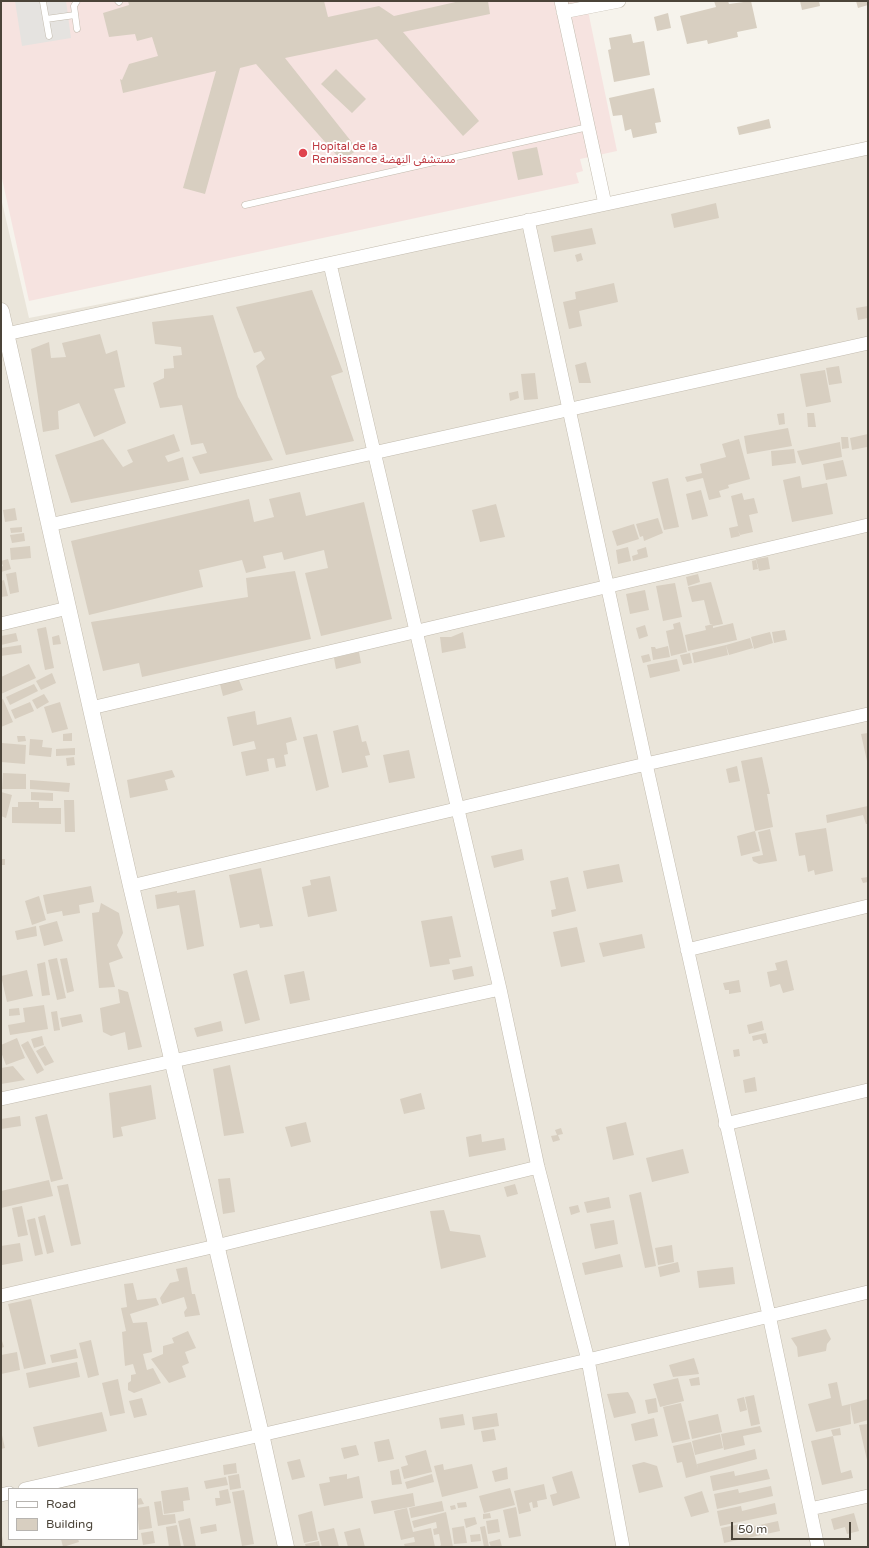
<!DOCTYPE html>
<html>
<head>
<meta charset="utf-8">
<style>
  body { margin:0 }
  #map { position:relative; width:869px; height:1548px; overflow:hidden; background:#f6f3ec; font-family:"Varela Round",sans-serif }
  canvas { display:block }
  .frame { position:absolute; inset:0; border:2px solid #4b4439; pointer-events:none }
  .legend { position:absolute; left:8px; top:1488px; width:130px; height:52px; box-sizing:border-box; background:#fff; border:1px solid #b7b4b0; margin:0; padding:5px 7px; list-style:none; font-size:12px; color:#4b4439 }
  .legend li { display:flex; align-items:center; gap:8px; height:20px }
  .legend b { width:20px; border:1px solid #b7b4b0 }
  .scale { position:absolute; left:731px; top:1522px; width:120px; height:18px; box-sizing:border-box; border:2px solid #4b4439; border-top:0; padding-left:5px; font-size:12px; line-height:14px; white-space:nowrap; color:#4b4439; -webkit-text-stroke:3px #fff; paint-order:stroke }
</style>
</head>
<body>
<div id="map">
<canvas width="869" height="1548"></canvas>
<div class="frame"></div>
<ul class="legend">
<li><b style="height:5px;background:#fff"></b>Road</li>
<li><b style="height:11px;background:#d8cfc1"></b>Building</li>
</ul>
<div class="scale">50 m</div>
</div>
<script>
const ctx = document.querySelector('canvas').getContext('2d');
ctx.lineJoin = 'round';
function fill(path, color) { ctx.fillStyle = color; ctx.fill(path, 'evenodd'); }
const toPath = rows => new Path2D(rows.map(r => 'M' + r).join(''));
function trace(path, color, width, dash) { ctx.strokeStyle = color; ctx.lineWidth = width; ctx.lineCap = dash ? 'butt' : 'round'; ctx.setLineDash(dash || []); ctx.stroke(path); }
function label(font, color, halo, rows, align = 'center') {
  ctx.font = font + ' "Varela Round","Noto Sans Arabic",sans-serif'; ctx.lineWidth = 4; ctx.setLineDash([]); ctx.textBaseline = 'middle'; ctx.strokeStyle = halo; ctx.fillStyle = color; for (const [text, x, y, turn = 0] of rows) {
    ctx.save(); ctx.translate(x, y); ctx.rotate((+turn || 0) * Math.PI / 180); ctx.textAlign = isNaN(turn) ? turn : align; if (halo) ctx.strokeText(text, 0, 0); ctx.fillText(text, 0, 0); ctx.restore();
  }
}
fill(toPath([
  [868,154,868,1547,1,1547,1,198,29,318],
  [9,1489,137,1489,137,1539,9,1539]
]), '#eae5da');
fill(toPath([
  [1,1,586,1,617,151,580,159,583,171,576,173,579,183,29,301,1,174]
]), '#f6e3e0');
fill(toPath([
  [15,1,66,1,71,38,22,46]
]), '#e5e3e0');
fill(toPath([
  [128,1,324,1,328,17,379,6,394,16,460,1,488,1,490,14,403,32,479,121,463,136,377,39,285,58,358,150,341,160,256,64,240,68,205,194,183,188,216,71,123,93,120,79,122,80,129,64,158,56,152,37,137,41,135,34,109,37,103,13,129,5],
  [714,1,728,1,729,4,751,1,757,28,737,32,738,37,708,44,707,40,687,44,680,16,716,7],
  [800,1,819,1,820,6,802,10],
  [856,1,868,1,868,5,858,8],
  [668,13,671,28,657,31,654,17],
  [631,34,633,43,644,41,650,75,614,82,608,50,611,49,609,38],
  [336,69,366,99,352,113,321,84],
  [654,88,661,122,655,123,657,133,633,138,631,129,625,131,622,115,613,116,609,98],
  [769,119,771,128,739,135,737,127],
  [537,147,543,175,518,180,512,152],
  [716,203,719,218,674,228,671,214],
  [592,228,596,244,554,252,551,236],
  [581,253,583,260,577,262,575,255],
  [614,283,618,302,579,311,582,326,569,329,563,302,576,299,575,292],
  [312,290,343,372,331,376,354,441,286,455,256,366,265,359,261,351,254,353,236,307],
  [868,306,868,318,858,320,856,308],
  [213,315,238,397,273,460,200,474,192,457,207,453,203,443,191,445,182,405,160,408,153,383,164,378,164,369,174,368,173,356,182,355,181,347,155,344,152,322],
  [100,334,106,354,117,350,125,387,114,389,126,423,94,437,79,403,58,411,59,429,43,432,31,349,49,342,51,358,66,357,62,343],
  [586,362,591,383,579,383,575,365],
  [839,366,842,383,829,385,826,368],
  [825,370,831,402,806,407,800,374],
  [535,373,538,399,524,400,521,374],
  [518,391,519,398,510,401,509,393],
  [784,413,785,424,779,425,777,414],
  [807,413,814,413,816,427,808,427],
  [788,428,792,446,747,454,744,436],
  [174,434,180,451,165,456,168,462,183,457,189,480,71,503,55,455,103,439,123,467,133,462,127,450],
  [868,434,868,449,867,447,852,450,850,438],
  [841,437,848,437,849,448,842,449],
  [739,439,750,479,728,485,729,488,719,491,721,497,709,500,703,478,687,482,685,477,702,473,700,464,726,457,722,444],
  [840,442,842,457,802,465,797,451],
  [794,449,796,463,772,466,771,451],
  [843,460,847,476,826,480,823,464],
  [800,476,802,488,827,483,833,514,792,522,783,480],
  [668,478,679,527,664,530,652,482],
  [701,490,708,516,692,520,686,494],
  [300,492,306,516,364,502,392,619,321,636,305,573,328,568,324,550,284,560,282,552,263,556,266,568,246,573,242,560,199,570,203,587,89,615,71,541,249,499,254,522,274,517,269,499],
  [742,493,744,500,754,498,758,513,749,515,753,532,740,535,738,530,740,536,731,538,729,528,738,526,731,496],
  [496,504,505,537,480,542,472,510],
  [15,508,17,520,5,522,3,510],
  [658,518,663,533,644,541,643,536,640,537,636,524],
  [634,524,639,539,617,546,612,531],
  [22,527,22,532,11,533,10,528],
  [24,533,25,541,12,543,10,535],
  [30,546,31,558,11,560,10,548],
  [628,547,631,561,618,564,616,550],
  [646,547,648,557,633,561,632,556,638,554,637,550],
  [768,557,770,569,759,571,756,559],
  [8,559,11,569,1,572,1,567,3,566,1,561],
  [756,560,758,569,753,570,752,561],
  [295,571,311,639,142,677,139,663,103,671,91,622,248,597,246,578],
  [16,572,19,592,10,594,6,574],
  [698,574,700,582,688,586,686,577],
  [4,580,8,596,1,597,1,581],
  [711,582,723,624,713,626,713,628,733,623,737,640,688,651,685,635,706,630,705,626,713,624,710,624,704,600,692,602,688,587],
  [675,583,682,617,663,621,656,586],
  [645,590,649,610,630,614,626,594],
  [680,622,687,652,671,656,666,631,674,629,673,624],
  [645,625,648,636,639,639,636,628],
  [46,627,54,668,45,670,37,629],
  [785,630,787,640,774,643,772,632],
  [463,632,466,648,442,653,440,637,451,637],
  [770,632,773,643,754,649,751,637],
  [16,633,18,641,1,645,1,636],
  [59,635,61,644,53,645,52,637],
  [750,638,753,648,729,655,726,645],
  [21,645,22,653,1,656,1,648],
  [726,645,728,655,694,663,692,653],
  [668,646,670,657,653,660,651,647,655,647,656,649],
  [359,652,361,663,336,669,334,658],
  [690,653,692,663,683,665,680,655],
  [649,654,651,661,643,663,641,656],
  [677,659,680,671,650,678,647,665],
  [29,664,36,678,1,694,1,677],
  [52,673,56,683,41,690,36,681],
  [239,680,243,690,223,696,220,684],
  [34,684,38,691,10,705,6,697],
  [44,694,49,702,37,709,32,700],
  [3,699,13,722,1,727,1,700],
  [30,702,34,711,15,719,11,710],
  [60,702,68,729,52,733,44,707],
  [255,711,257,725,291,717,297,740,286,743,288,754,284,755,286,766,276,768,274,758,267,759,269,771,246,776,241,752,256,749,254,741,233,746,227,717],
  [358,725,362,742,366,741,370,755,365,756,368,767,342,773,333,731],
  [72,733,72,741,63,741,63,734],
  [868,733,868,761,867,761,861,734],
  [317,734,329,787,316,791,303,737],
  [17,736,25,736,26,741,18,742],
  [30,739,43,740,42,747,52,748,51,757,29,755],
  [2,743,26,745,25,764,1,762],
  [75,748,75,755,56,756,56,749],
  [409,750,415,778,389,783,383,755],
  [74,757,75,765,67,766,66,758],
  [762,757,770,794,767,794,773,827,755,831,741,761],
  [737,766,740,781,729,783,726,769],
  [172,770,175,777,165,780,168,790,130,798,127,780],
  [3,773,26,774,26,789,2,789],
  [30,780,70,783,69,792,30,789],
  [1,792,12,795,6,818,1,816],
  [31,792,53,793,53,801,31,800],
  [64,800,74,800,75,832,65,832],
  [18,802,39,802,39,808,61,808,61,824,12,823,12,807,18,807],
  [868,806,868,824,866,824,863,815,827,823,826,815],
  [826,828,833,871,815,875,814,870,808,872,805,855,799,856,795,833],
  [770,829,777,861,759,864,753,861,752,857,763,855,758,832],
  [755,831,760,851,741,856,737,836],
  [522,849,524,860,494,868,491,856],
  [1,859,5,859,5,865,1,865],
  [619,864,623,882,587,889,583,871],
  [261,868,273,926,260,928,259,924,240,928,229,875],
  [330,876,337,911,308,917,302,887,311,885,310,880],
  [568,877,576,911,552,917,551,910,556,909,550,881],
  [868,877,868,882,863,883,861,878],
  [91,886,94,902,79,905,80,913,63,916,62,911,47,914,43,895],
  [195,890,204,946,187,950,179,905,157,909,155,895,177,891,177,893],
  [39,896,46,920,32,925,25,901],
  [101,903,119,913,123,933,117,945,123,958,109,963,115,987,99,988,92,913,99,912],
  [452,916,461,957,449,959,450,964,430,967,421,921],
  [57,921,63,941,44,946,39,926],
  [36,926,37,936,17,940,15,931],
  [577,927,585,962,561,967,553,932],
  [642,934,645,948,603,957,599,943],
  [57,958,66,998,57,1000,48,960],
  [67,958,74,991,67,993,60,959],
  [787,960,794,990,783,993,780,984,770,987,767,972,777,970,775,963],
  [45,962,50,995,42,996,37,964],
  [472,966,474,976,454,980,452,970],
  [27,970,33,996,7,1002,1,976],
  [247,970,260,1020,245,1024,233,974],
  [304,971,310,1000,290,1004,284,975],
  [739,980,741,992,729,994,729,990,725,990,723,983],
  [118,989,128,992,142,1047,128,1050,125,1032,111,1036,103,1032,100,1008,120,1003],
  [44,1005,48,1029,10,1035,8,1025,25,1022,23,1008],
  [19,1008,20,1015,9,1016,9,1009],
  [57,1011,60,1030,54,1031,51,1012],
  [81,1014,83,1022,62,1027,60,1018],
  [221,1021,223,1031,197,1037,194,1028],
  [762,1021,764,1030,749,1034,747,1025],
  [766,1033,768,1043,763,1044,761,1039,753,1041,752,1036],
  [42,1036,44,1045,34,1048,31,1039],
  [17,1038,25,1058,6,1065,1,1052,1,1045],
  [28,1041,44,1070,37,1074,21,1045],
  [45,1046,54,1062,45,1066,36,1051],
  [739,1049,740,1056,734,1057,733,1050],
  [230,1065,244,1133,224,1136,213,1069],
  [13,1066,25,1080,1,1084,1,1068],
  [755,1077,757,1091,745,1093,743,1080],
  [151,1085,156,1119,121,1127,123,1136,113,1138,109,1093],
  [421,1093,425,1109,404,1114,400,1099],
  [47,1114,63,1179,51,1182,35,1117],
  [20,1116,21,1126,1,1129,1,1119],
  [306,1122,311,1142,291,1147,285,1127],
  [626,1122,634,1155,613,1160,606,1127],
  [561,1128,563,1134,558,1135,560,1140,553,1142,551,1136,557,1135,555,1130],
  [481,1134,482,1142,504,1138,506,1150,469,1157,466,1137],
  [683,1149,689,1173,652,1182,646,1158],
  [230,1178,235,1212,223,1214,218,1179],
  [49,1180,53,1196,1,1208,1,1191],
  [68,1184,81,1244,71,1246,57,1186],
  [515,1184,518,1194,507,1197,504,1187],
  [641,1192,656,1266,645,1268,629,1195],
  [609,1197,611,1208,587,1213,584,1202],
  [578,1205,580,1212,571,1215,569,1207],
  [22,1206,28,1235,18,1237,12,1208],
  [444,1210,450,1231,480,1235,486,1257,441,1269,430,1211],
  [45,1215,54,1252,47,1254,38,1217],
  [35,1218,43,1254,35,1256,27,1220],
  [614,1220,618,1244,595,1249,590,1224],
  [20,1243,23,1261,2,1265,1,1246],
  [672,1245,674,1262,658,1265,655,1248],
  [620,1254,623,1267,585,1275,582,1263],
  [678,1262,680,1272,660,1277,658,1267],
  [187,1267,192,1294,195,1294,200,1315,185,1317,184,1312,187,1308,184,1297,162,1304,160,1298,170,1283,179,1281,176,1269],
  [733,1267,735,1284,699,1288,697,1271],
  [133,1283,137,1300,156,1298,159,1305,130,1314,133,1323,147,1322,152,1352,143,1354,147,1370,153,1368,161,1383,134,1393,128,1390,128,1383,131,1381,131,1375,136,1374,133,1364,125,1366,122,1332,126,1331,121,1308,127,1307,124,1284],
  [31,1299,46,1364,24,1369,8,1304],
  [826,1329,831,1339,827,1344,826,1351,798,1357,797,1347,791,1338],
  [188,1331,196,1348,185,1352,189,1363,182,1366,186,1377,169,1383,151,1359,163,1354,163,1346,174,1343,172,1338],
  [1,1338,4,1347,1,1348],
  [91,1340,99,1375,88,1378,79,1343],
  [76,1349,78,1358,52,1363,50,1355],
  [17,1352,20,1370,1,1374,1,1355],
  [694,1358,699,1374,673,1377,669,1365],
  [77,1362,80,1377,29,1388,26,1373],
  [699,1377,700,1385,691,1386,689,1379],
  [678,1378,684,1401,660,1407,653,1384],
  [118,1379,125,1413,110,1416,102,1383],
  [837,1382,842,1406,850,1404,851,1424,816,1432,808,1404,831,1398,828,1384],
  [628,1392,633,1401,636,1413,614,1418,607,1394],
  [754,1395,760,1424,751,1426,745,1397],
  [744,1397,747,1410,740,1412,737,1399],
  [142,1398,147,1415,134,1418,129,1401],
  [656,1398,658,1412,648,1414,645,1400],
  [868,1399,868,1420,854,1424,850,1404],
  [681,1403,690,1439,672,1443,663,1407],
  [102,1412,107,1431,38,1447,33,1427],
  [497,1413,499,1426,474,1430,472,1417],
  [463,1414,465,1425,441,1429,439,1418],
  [718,1414,722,1432,692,1439,688,1421],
  [654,1418,658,1436,635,1441,631,1424],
  [868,1424,868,1459,867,1460,859,1425],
  [760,1426,762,1432,743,1436,745,1445,724,1450,721,1434],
  [840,1428,841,1435,833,1436,831,1430],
  [494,1429,496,1440,483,1442,481,1431],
  [1,1431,5,1448,1,1449],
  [720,1434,723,1448,695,1455,692,1441],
  [833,1436,841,1473,851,1470,853,1478,822,1485,811,1441],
  [389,1439,394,1459,378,1462,374,1442],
  [691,1442,698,1469,697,1464,755,1449,757,1459,686,1478,682,1462,677,1463,673,1446],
  [356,1445,359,1455,344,1459,341,1448],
  [426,1450,432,1472,404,1479,401,1467,408,1465,405,1456],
  [300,1459,305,1477,292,1480,287,1462],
  [644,1462,657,1466,663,1487,639,1493,632,1465],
  [236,1463,237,1473,224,1475,223,1465],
  [443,1464,444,1470,472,1464,478,1488,442,1497,434,1466],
  [507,1467,508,1479,495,1482,492,1471],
  [399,1469,402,1484,392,1485,390,1471],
  [767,1469,770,1479,713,1491,710,1476,734,1471,735,1476],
  [572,1471,580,1498,553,1506,550,1495,557,1493,552,1477],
  [239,1474,241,1488,230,1490,228,1476],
  [347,1474,347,1479,359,1476,363,1498,324,1506,319,1484,330,1482,329,1477],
  [432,1474,434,1482,407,1489,405,1482],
  [226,1477,228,1485,206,1489,204,1481],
  [544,1484,547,1499,537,1501,538,1507,533,1508,532,1502,529,1503,531,1511,519,1514,514,1491],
  [771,1486,773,1496,717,1509,714,1494,738,1489,739,1493],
  [188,1487,190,1500,183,1501,184,1511,164,1514,161,1491],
  [510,1488,515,1505,484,1513,479,1496],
  [228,1489,231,1503,216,1506,215,1498,220,1498,219,1491],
  [244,1490,254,1544,242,1546,232,1492],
  [702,1491,709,1512,691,1517,684,1497],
  [413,1493,415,1506,374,1514,371,1501],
  [141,1498,144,1504,137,1505,137,1499],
  [161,1501,163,1515,175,1514,176,1523,158,1526,154,1502],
  [442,1501,444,1511,411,1518,409,1508],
  [466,1502,467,1507,458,1508,457,1503],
  [775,1503,777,1514,720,1526,717,1511,741,1506,742,1511],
  [455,1505,456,1509,451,1510,450,1506],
  [149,1506,152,1528,139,1530,137,1508],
  [516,1507,521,1536,509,1538,503,1510],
  [407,1508,413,1532,431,1528,435,1547,405,1547,404,1544,415,1542,414,1537,401,1540,394,1511],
  [312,1511,318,1540,304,1543,298,1515],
  [446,1512,453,1547,439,1547,441,1545,439,1534,434,1535,433,1529,437,1528,436,1522,414,1528,412,1521],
  [490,1513,491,1518,483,1519,483,1514],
  [854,1513,859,1531,847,1534,845,1527,834,1530,831,1519],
  [475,1517,477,1524,466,1528,464,1519],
  [190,1518,196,1547,184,1547,178,1521],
  [498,1519,500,1532,488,1534,486,1521],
  [778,1521,780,1531,724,1543,721,1528,745,1523,746,1528],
  [216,1524,217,1531,201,1534,200,1527],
  [177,1525,181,1547,169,1547,166,1527],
  [464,1526,467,1543,454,1544,452,1528],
  [485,1526,489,1547,484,1547,480,1527],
  [334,1528,339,1547,322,1547,318,1532],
  [360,1528,365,1547,348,1547,344,1532],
  [153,1531,155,1543,143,1545,141,1533],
  [480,1534,481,1541,471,1542,470,1535],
  [1,1536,2,1536,4,1547,1,1547],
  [61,1539,78,1539,79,1542,63,1547],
  [500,1539,502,1547,491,1547,489,1542],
  [319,1541,320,1547,306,1547,305,1544]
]), '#d8cfc1');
const service = toPath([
  [77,1,74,6,77,29],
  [118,1,119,2],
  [43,2,46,19],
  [49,36,46,19,75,15],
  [245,205,588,127]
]);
const minor = toPath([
  [561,1,605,204],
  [563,12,619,1],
  [528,220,646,764,769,1315,818,1547],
  [330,264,500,989,538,1167,588,1360,623,1547],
  [6,334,419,244,868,148],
  [49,525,868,343],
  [1,624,68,608],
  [91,708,868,525],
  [131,886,646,764,868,714],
  [687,950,868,906],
  [1,1099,500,989],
  [725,1124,868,1090],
  [1,1296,216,1246,538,1167],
  [25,1489,588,1360,868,1292],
  [1,1495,9,1493],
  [810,1509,868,1496]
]);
const tertiary = toPath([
  [1,311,131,886,261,1434,286,1547]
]);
trace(service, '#c2bbae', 7);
trace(minor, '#c2bbae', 14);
trace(tertiary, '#c2bbae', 17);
trace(service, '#fff', 6);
trace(minor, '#fff', 13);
trace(tertiary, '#fff', 16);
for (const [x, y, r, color] of [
  [303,153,5,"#e0444e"]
]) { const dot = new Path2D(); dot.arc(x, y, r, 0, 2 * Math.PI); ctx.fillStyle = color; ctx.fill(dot); trace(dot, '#fff', 1.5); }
label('11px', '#be3a42', '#fff', [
  ["Hopital de la",312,147],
  ["Renaissance مستشفى النهضة",312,160]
], 'left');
</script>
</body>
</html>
